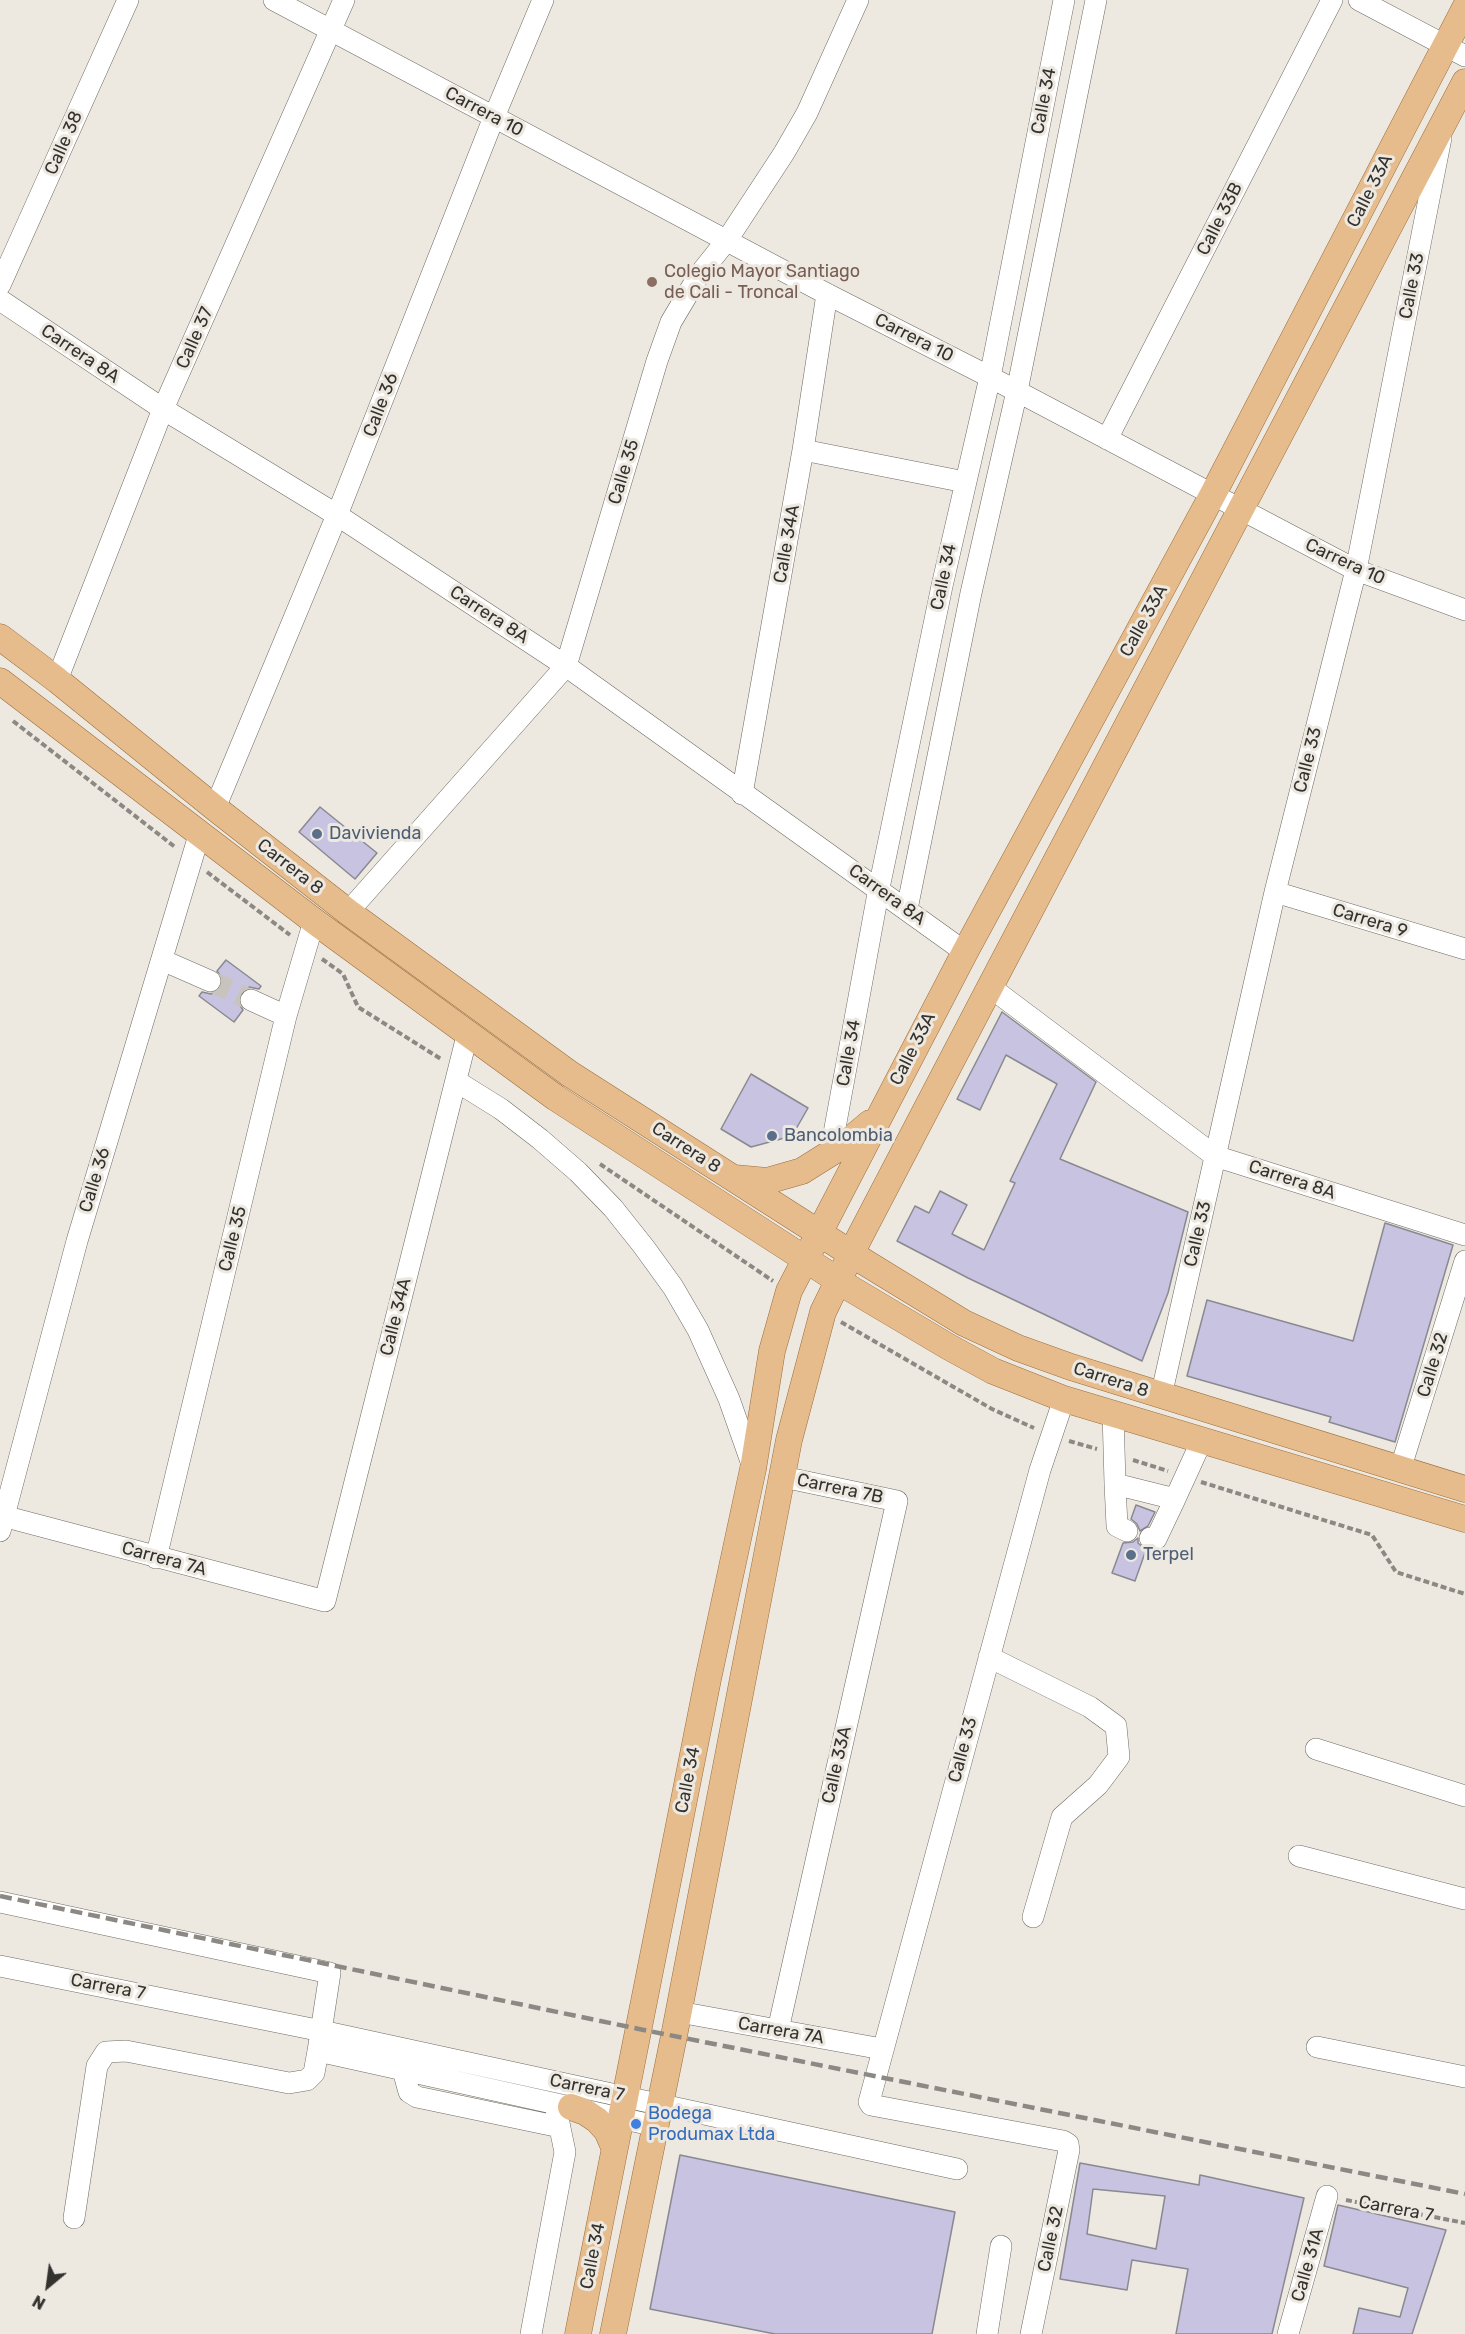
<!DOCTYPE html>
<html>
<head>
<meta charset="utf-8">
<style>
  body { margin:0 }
  #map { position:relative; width:1465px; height:2334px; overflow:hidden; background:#ede9e1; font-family:Rubik,sans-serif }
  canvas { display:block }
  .north { position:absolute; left:18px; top:2256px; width:60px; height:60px; -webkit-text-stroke:4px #ede9e1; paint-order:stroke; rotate:209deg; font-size:16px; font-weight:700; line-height:24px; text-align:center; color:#33322f }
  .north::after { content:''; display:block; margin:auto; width:21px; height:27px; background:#33322f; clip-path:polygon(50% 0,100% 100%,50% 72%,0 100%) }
</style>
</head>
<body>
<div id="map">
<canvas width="1465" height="2334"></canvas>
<div class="north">N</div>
</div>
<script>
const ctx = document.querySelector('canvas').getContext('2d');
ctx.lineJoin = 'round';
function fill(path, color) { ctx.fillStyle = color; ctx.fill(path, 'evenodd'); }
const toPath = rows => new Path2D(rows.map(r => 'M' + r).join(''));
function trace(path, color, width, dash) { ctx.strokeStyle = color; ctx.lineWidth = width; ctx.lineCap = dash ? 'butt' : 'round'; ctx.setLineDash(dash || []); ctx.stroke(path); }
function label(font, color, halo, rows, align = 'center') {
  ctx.font = font + ' Rubik,sans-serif'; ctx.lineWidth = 6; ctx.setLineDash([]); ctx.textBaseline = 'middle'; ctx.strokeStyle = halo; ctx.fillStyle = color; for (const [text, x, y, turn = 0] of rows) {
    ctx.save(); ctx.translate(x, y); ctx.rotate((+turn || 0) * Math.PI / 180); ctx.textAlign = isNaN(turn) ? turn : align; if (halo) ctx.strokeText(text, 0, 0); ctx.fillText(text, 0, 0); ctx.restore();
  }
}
const building = toPath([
  [320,807,377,853,355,879,299,832,320,807],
  [226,960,261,986,259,989,249,987,240,994,238,1002,243,1010,234,1022,199,996,202,992,211,994,217,992,221,987,223,979,217,971,226,960],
  [1002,1012,1096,1082,1060,1159,1188,1212,1168,1293,1142,1361,968,1278,897,1241,915,1206,929,1213,940,1191,967,1205,952,1234,984,1250,1015,1183,1010,1181,1057,1084,1006,1055,980,1110,957,1099,1002,1012],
  [751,1074,808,1108,792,1136,751,1147,721,1129,751,1074],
  [1385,1223,1453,1245,1395,1442,1329,1422,1331,1417,1187,1376,1207,1300,1353,1341,1385,1223],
  [1136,1505,1155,1512,1148,1526,1140,1531,1137,1524,1131,1519,1136,1505],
  [1138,1538,1138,1543,1146,1550,1135,1581,1112,1573,1123,1543,1133,1542,1138,1538],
  [680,2155,955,2212,932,2334,775,2334,650,2309,680,2155],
  [1080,2163,1199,2185,1200,2175,1304,2198,1272,2334,1176,2334,1188,2269,1132,2260,1127,2290,1060,2279,1080,2163],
  [1093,2189,1165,2196,1156,2249,1087,2234,1093,2189],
  [1338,2205,1446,2230,1412,2334,1353,2334,1359,2308,1400,2317,1408,2288,1324,2266,1338,2205]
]);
fill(building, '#c7c3e1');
trace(building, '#8a8991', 1.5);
trace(toPath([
  [210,981,251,1000]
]), '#c8c4bd', 21, [21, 10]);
const minor = toPath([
  [274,0,827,294,990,377,1356,570,1465,610],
  [1359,0,1465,56],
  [0,285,128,0],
  [0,300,163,409,337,515,566,666,965,952],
  [1107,439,1332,0],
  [803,450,965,482],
  [57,680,163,409,344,0],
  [742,794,803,450,827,294],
  [215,808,337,515,494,117,543,0],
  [1275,892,1465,949],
  [907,909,971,593,1017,391,1096,0],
  [348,912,566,666,657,361,671,322,699,275,727,240,784,153,807,113,858,0],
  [162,960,210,981],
  [990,987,1215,1156,1465,1235],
  [251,1000,286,1016],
  [456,1081,501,1109,540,1139,578,1172,613,1208,644,1247,673,1287,698,1330,729,1399,753,1467],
  [830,1155,879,888,942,586,990,377,1064,0],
  [1161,1396,1275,892,1356,570,1441,138],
  [1113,1412,1115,1484,1175,1499,1202,1440],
  [1400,1470,1465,1261],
  [1115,1484,1117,1526,1127,1531],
  [3,1516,325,1601,468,1032],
  [0,1531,77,1241,200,832],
  [1150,1538,1156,1539,1175,1499],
  [156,1558,286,1016,314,921],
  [989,1657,1090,1707,1116,1726,1119,1757,1098,1785,1062,1817,1033,1917],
  [1316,1749,1465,1796],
  [1299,1856,1465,1899],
  [0,1902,330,1973,318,2051,656,2126],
  [0,1966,322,2031,957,2169],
  [679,2012,882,2049],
  [778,2030,897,1501,783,1477],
  [1317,2047,1465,2077],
  [403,2070,409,2092,417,2097,560,2127],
  [74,2218,97,2066,106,2052,126,2051,289,2083,307,2080,314,2073,318,2051],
  [531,2334,565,2152,555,2104],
  [987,2334,1001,2246],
  [1031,2334,1069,2150,1068,2144,1063,2141,871,2105,869,2102,1040,1470,1064,1399],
  [1288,2334,1327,2196]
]);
const major = toPath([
  [0,637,57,680,215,808,348,912,570,1074,866,1263,964,1323,1018,1348,1071,1367,1465,1489],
  [0,681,314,921,556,1098,853,1290,949,1347,993,1371,1064,1399,1465,1519],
  [735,1178,767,1181,802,1171,845,1144,870,1123],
  [571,2107,585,2112,597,2120,607,2131,614,2147],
  [578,2334,708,1679,753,1469,772,1351,789,1291,965,952,1213,494,1465,8],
  [613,2334,674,2036,789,1440,823,1312,858,1240,990,987,1465,82]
]);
trace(minor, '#6e6b63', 22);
trace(major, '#9c6e3b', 27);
trace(toPath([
  [13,721,175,847],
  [207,872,290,935],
  [322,959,343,974,358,1007,441,1059],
  [600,1164,773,1281],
  [841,1322,992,1409,1034,1428],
  [1069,1441,1097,1449],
  [1133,1460,1168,1471],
  [1201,1482,1372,1535,1396,1572,1465,1594],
  [1346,2200,1465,2223]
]), '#8c8984', 4, [6, 3]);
trace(minor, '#fff', 21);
trace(major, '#e6bc8d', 26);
trace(toPath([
  [0,1896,639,2029,1465,2194]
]), '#8c8984', 4.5, [12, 6]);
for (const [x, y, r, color] of [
  [652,282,6,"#8d6e63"],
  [317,834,6,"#5c6f8a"],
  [772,1136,6,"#5c6f8a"],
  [1131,1555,6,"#5c6f8a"],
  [636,2124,6,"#3f7fe0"]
]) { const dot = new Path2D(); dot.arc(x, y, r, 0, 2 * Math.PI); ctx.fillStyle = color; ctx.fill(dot); trace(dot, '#ede9e1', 2); }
label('18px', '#33322f', '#ede9e1', [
  ["Calle 34",1044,101,-79],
  ["Carrera 10",484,112,28],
  ["Calle 38",64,143,-66],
  ["Calle 33A",1370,191,-63],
  ["Calle 33B",1220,219,-63],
  ["Calle 33",1412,286,-79],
  ["Calle 37",195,338,-66],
  ["Carrera 10",914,338,27],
  ["Carrera 8A",80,354,34],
  ["Calle 36",381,405,-69],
  ["Calle 35",624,472,-73],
  ["Calle 34A",787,544,-80],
  ["Carrera 10",1345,562,25],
  ["Calle 34",944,577,-78],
  ["Carrera 8A",489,615,33],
  ["Calle 33A",1144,621,-61],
  ["Calle 33",1308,760,-76],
  ["Carrera 8",290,867,38],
  ["Carrera 8A",887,895,36],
  ["Carrera 9",1370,921,17],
  ["Calle 33A",913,1049,-63],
  ["Calle 34",849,1053,-80],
  ["Carrera 8",686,1148,33],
  ["Calle 36",95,1180,-73],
  ["Carrera 8A",1292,1180,18],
  ["Calle 33",1198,1234,-77],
  ["Calle 35",233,1239,-76],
  ["Calle 34A",396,1317,-76],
  ["Calle 32",1433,1365,-73],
  ["Carrera 8",1111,1380,18],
  ["Carrera 7B",840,1489,12],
  ["Carrera 7A",164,1559,15],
  ["Calle 33",963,1750,-75],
  ["Calle 33A",837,1765,-77],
  ["Calle 34",688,1780,-79],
  ["Carrera 7",108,1987,11],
  ["Carrera 7A",781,2031,10],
  ["Carrera 7",587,2088,12],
  ["Carrera 7",1396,2209,11],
  ["Calle 32",1051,2239,-78],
  ["Calle 34",593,2256,-79],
  ["Calle 31A",1308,2265,-74]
]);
label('18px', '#785e54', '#ede9e1', [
  ["Colegio Mayor Santiago",664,272],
  ["de Cali - Troncal",664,293]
], 'left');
label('18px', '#4e5e75', '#ede9e1', [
  ["Davivienda",329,834],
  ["Bancolombia",784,1136],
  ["Terpel",1143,1555]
], 'left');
label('18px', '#366cbe', '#ede9e1', [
  ["Bodega",648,2114],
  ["Produmax Ltda",648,2135]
], 'left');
</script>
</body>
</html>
